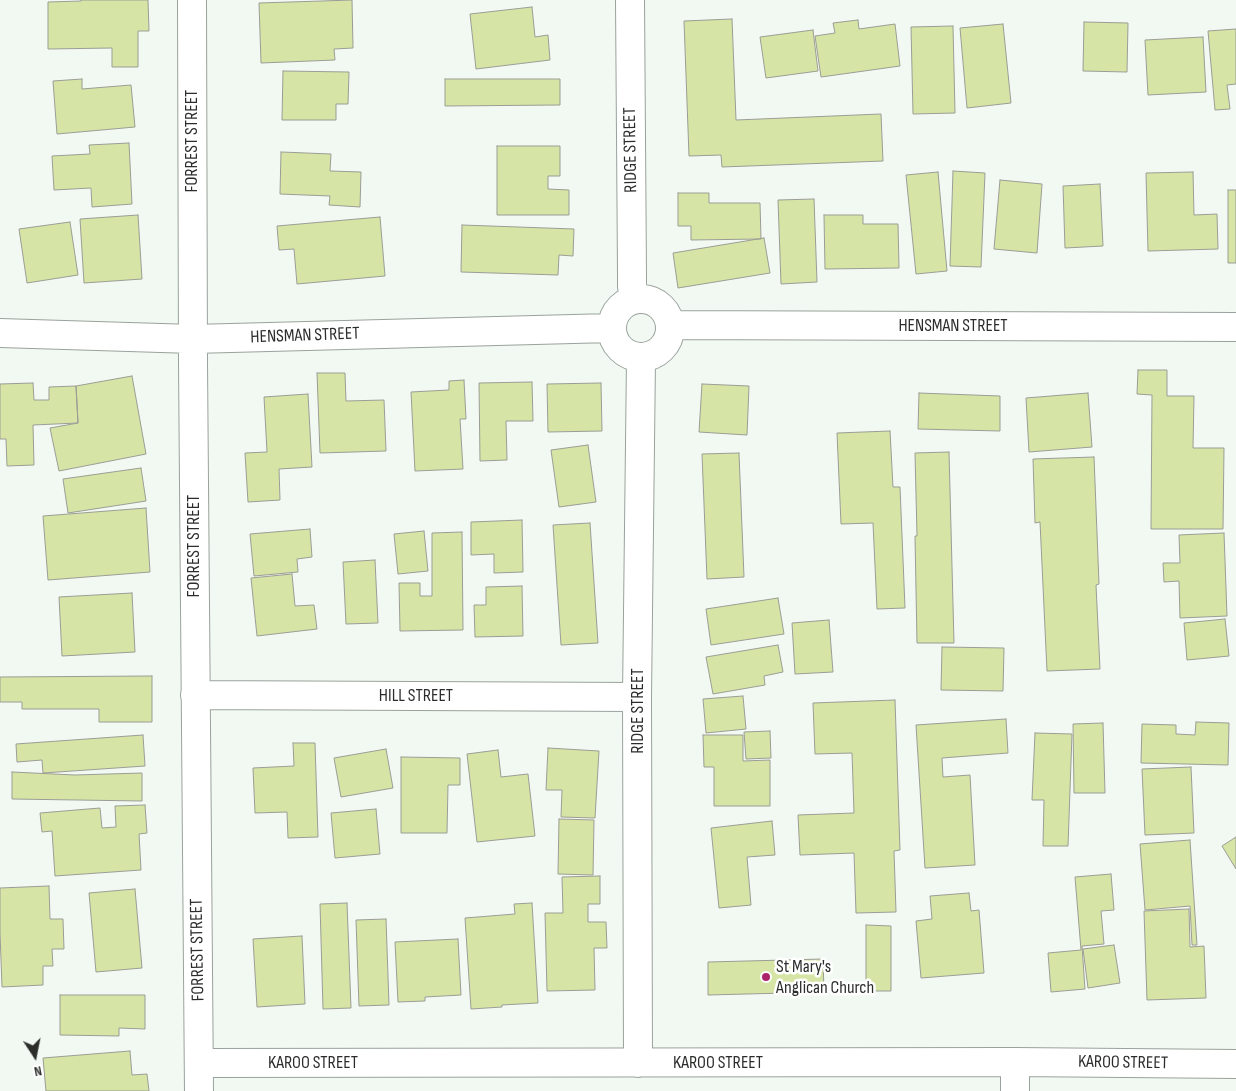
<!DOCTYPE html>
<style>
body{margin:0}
#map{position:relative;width:1236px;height:1091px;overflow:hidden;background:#f1f9f2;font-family:"Sofia Sans Condensed",sans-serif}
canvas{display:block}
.north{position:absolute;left:10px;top:1031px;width:50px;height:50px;-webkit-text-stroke:4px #fff;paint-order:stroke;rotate:169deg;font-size:14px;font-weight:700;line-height:20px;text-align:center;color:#2b2d2b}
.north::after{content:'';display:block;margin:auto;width:18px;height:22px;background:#2b2d2b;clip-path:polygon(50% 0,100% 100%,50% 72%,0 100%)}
</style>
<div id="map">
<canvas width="1236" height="1091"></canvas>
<div class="north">N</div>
</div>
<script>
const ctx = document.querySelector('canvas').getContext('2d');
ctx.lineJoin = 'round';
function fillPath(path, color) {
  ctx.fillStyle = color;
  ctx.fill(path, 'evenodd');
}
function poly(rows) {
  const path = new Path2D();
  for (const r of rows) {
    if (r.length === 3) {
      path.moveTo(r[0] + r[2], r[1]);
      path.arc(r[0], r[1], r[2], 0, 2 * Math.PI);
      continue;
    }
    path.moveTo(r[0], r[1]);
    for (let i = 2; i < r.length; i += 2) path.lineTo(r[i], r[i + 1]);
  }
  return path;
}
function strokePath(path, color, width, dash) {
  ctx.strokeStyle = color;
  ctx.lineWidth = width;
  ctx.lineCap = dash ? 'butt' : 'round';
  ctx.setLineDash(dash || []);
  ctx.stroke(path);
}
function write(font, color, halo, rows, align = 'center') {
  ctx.font = font + ' "Sofia Sans Condensed",sans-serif';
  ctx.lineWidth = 5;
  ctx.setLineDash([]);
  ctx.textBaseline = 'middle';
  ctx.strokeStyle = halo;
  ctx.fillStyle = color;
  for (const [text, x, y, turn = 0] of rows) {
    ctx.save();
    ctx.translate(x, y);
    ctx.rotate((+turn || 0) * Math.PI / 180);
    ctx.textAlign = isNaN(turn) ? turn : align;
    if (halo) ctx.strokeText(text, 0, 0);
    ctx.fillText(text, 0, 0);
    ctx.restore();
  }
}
const building = poly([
 [81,0,148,0,149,31,138,31,138,67,112,67,112,48,48,49,48,2,81,1,81,0],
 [352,0,353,48,334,49,335,60,261,63,259,3,352,0],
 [532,7,535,37,548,35,550,60,476,69,470,14,532,7],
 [732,19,736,120,881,114,883,161,722,167,721,155,689,156,684,21,732,19],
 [858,20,859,29,895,24,900,66,821,77,815,36,835,33,833,23,858,20],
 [1084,22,1128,23,1127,72,1083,71,1084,22],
 [1003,24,1011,103,967,108,960,28,1003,24],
 [953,26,955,113,913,114,911,27,953,26],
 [1236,29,1236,84,1227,85,1230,109,1215,110,1208,31,1236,29],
 [813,30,818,71,766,78,760,37,813,30],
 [1203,37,1206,92,1148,95,1145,40,1203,37],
 [283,71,349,72,348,104,336,104,336,120,282,120,283,71],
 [82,79,82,89,131,85,135,127,57,134,53,81,82,79],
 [445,79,560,79,560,105,445,106,445,79],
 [129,143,132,204,92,207,91,188,54,190,52,156,90,154,89,145,129,143],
 [497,146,560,146,560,176,548,176,548,189,569,190,569,215,497,215,497,146],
 [281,152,331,154,330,171,361,172,360,207,329,205,330,196,280,194,281,152],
 [953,171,985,173,981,267,950,266,953,171],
 [938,172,947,271,916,274,906,175,938,172],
 [1193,172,1194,215,1217,214,1218,249,1148,251,1146,173,1193,172],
 [1000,180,1042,184,1037,253,994,249,1000,180],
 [1100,184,1103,246,1065,248,1063,186,1100,184],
 [1228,190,1236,190,1236,263,1228,263,1228,190],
 [678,193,709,193,709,203,760,203,761,239,691,240,691,226,678,226,678,193],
 [814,199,817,282,781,284,778,200,814,199],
 [138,215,142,279,84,283,80,219,138,215],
 [824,215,863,215,863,224,898,224,899,268,825,269,824,215],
 [380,217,385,276,297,284,294,249,279,250,277,226,380,217],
 [70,222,78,275,27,283,19,229,70,222],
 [462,225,574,229,573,256,559,255,558,275,461,272,462,225],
 [764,238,770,273,678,288,673,253,764,238],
 [1138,370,1167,370,1167,396,1194,396,1193,448,1224,448,1223,529,1151,529,1152,395,1137,394,1138,370],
 [317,373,345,373,346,401,384,400,386,451,320,453,317,373],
 [132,376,146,454,59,471,50,428,78,423,76,386,132,376],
 [464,380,466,419,460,419,463,469,415,471,411,392,449,390,449,381,464,380],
 [532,382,533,421,506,421,507,460,480,461,479,383,532,382],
 [33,383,34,400,49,400,49,387,76,386,78,423,33,425,34,465,7,466,6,439,0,439,0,384,33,383],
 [601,383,602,431,548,432,547,384,601,383],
 [702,384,749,386,747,435,699,432,702,384],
 [919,393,1000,396,1000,431,918,429,919,393],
 [1088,393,1092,447,1029,452,1026,398,1088,393],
 [308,394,312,467,279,469,280,500,248,502,245,453,267,452,264,397,308,394],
 [890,431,893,487,900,487,905,608,877,609,873,523,841,524,837,433,890,431],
 [588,445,596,502,559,507,551,450,588,445],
 [949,452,954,643,917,643,915,536,917,536,915,453,949,452],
 [739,453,744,577,707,579,702,454,739,453],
 [1094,457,1099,584,1096,585,1100,669,1047,671,1040,522,1035,523,1033,459,1094,457],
 [141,468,146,501,68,513,63,479,141,468],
 [146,508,150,572,48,580,43,516,146,508],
 [522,520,523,572,494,573,494,554,471,555,471,522,522,520],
 [590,523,598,643,561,645,553,525,590,523],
 [310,529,312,557,297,559,298,572,254,576,250,534,310,529],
 [424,531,428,571,398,574,394,534,424,531],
 [462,532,463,630,400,631,399,583,420,583,420,596,432,596,432,533,462,532],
 [1224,533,1227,616,1180,618,1179,581,1164,582,1163,563,1180,563,1179,535,1224,533],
 [375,560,378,623,346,624,343,562,375,560],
 [292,574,295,606,314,605,317,629,257,636,251,578,292,574],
 [522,586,523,636,475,637,474,605,486,605,486,587,522,586],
 [132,593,135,652,62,656,59,597,132,593],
 [778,598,784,634,711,645,706,609,778,598],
 [1225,619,1229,656,1187,660,1184,623,1225,619],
 [829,620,833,672,795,674,792,623,829,620],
 [778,645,783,672,764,676,765,685,713,694,706,657,778,645],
 [942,647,1004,648,1003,691,941,690,942,647],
 [152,676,152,722,99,722,99,709,22,709,22,702,0,702,0,677,152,676],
 [743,696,746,729,706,733,703,699,743,696],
 [895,700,900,850,894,851,896,912,856,913,854,853,800,855,798,815,854,813,852,753,815,754,813,703,895,700],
 [1006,719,1008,753,942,758,943,777,970,775,975,865,925,868,916,725,1006,719],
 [1196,722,1229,723,1228,765,1141,763,1142,724,1176,725,1176,734,1195,735,1196,722],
 [1103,723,1105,793,1074,793,1073,724,1103,723],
 [770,731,771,758,746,759,744,732,770,731],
 [1035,733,1072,734,1068,846,1043,846,1044,800,1032,800,1035,733],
 [143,735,145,766,43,773,42,760,17,762,16,744,143,735],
 [703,735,743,735,743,761,770,760,770,806,714,806,714,767,704,767,703,735],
 [293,743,315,743,318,837,288,838,287,812,255,813,253,768,294,766,293,743],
 [548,748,599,751,595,818,561,817,562,790,546,790,548,748],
 [386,749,393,788,341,797,334,758,386,749],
 [498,750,501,777,528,774,535,836,477,842,467,754,498,750],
 [401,757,460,758,460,785,448,785,447,833,401,833,401,757],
 [1191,767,1194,833,1145,835,1142,769,1191,767],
 [12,772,75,775,142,773,142,801,12,799,12,772],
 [145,805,147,833,139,834,141,870,55,876,52,831,42,832,40,813,100,808,102,828,116,827,115,806,145,805],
 [376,809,380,854,335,858,331,813,376,809],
 [559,819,594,820,593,875,558,874,559,819],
 [772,821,775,855,747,857,751,905,719,908,711,828,772,821],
 [1236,837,1236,869,1222,846,1236,837],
 [1190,840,1197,945,1192,945,1190,906,1145,910,1140,844,1190,840],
 [1111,874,1114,910,1101,911,1104,944,1082,946,1085,989,1051,992,1048,953,1081,950,1075,877,1111,874],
 [600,876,600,904,588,904,588,922,606,922,607,948,594,948,595,990,547,991,545,913,563,913,562,877,600,876],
 [49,886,50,919,63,919,64,949,52,949,53,966,43,966,43,985,2,987,0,933,0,888,49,886],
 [135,889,142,968,96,972,89,893,135,889],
 [969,893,971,911,979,910,984,973,921,978,916,921,932,919,930,896,969,893],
 [347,903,351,1008,323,1009,320,904,347,903],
 [532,903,538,1003,502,1005,502,1007,471,1009,465,918,515,914,514,904,532,903],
 [1189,909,1190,947,1204,946,1206,998,1147,1000,1144,911,1189,909],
 [386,919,389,1005,359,1006,356,920,386,919],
 [866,925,891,926,891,991,866,991,866,925],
 [302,936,305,1004,257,1007,253,939,302,936],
 [458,939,461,995,425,997,425,1001,398,1002,395,942,458,939],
 [1114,945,1120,983,1088,988,1083,949,1114,945],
 [823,959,824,992,708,995,708,962,823,959],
 [60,995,145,995,145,1029,119,1028,119,1036,60,1035,60,995],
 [130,1051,132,1075,147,1074,149,1091,46,1091,43,1058,130,1051]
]);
const minor = poly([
 [192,0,193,362,199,1091],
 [630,0,632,274,632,287,637,299],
 [641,328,29],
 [671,325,1236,327],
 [0,333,193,339,611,328],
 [195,695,637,697],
 [1015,1062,1015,1091],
 [199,1063,1015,1062,1236,1064],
 [638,1063,637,697,641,359]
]);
const markers = [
 [766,977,5,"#ab2369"]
];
const streetNames = [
 ["FORREST STREET",192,141,-90],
 ["RIDGE STREET",631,150,-91],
 ["HENSMAN STREET",953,326],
 ["HENSMAN STREET",305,336,-2],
 ["FORREST STREET",194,546,-90],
 ["HILL STREET",416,696],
 ["RIDGE STREET",638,711,-90],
 ["FORREST STREET",198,950,-91],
 ["KAROO STREET",313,1063],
 ["KAROO STREET",718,1063],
 ["KAROO STREET",1123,1063,1]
];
const poiNames = [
 ["St Mary's",776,967],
 ["Anglican Church",776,988]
];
fillPath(building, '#d6e5a5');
strokePath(building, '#9b9d95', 1);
strokePath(minor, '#9aa29c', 30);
strokePath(minor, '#fff', 28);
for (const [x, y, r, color] of markers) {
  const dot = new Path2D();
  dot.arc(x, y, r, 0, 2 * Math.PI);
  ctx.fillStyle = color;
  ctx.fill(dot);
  strokePath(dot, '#fff', 2);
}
write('18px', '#2b2d2b', '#fff', streetNames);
write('18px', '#2b2d2b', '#fff', poiNames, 'left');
</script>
